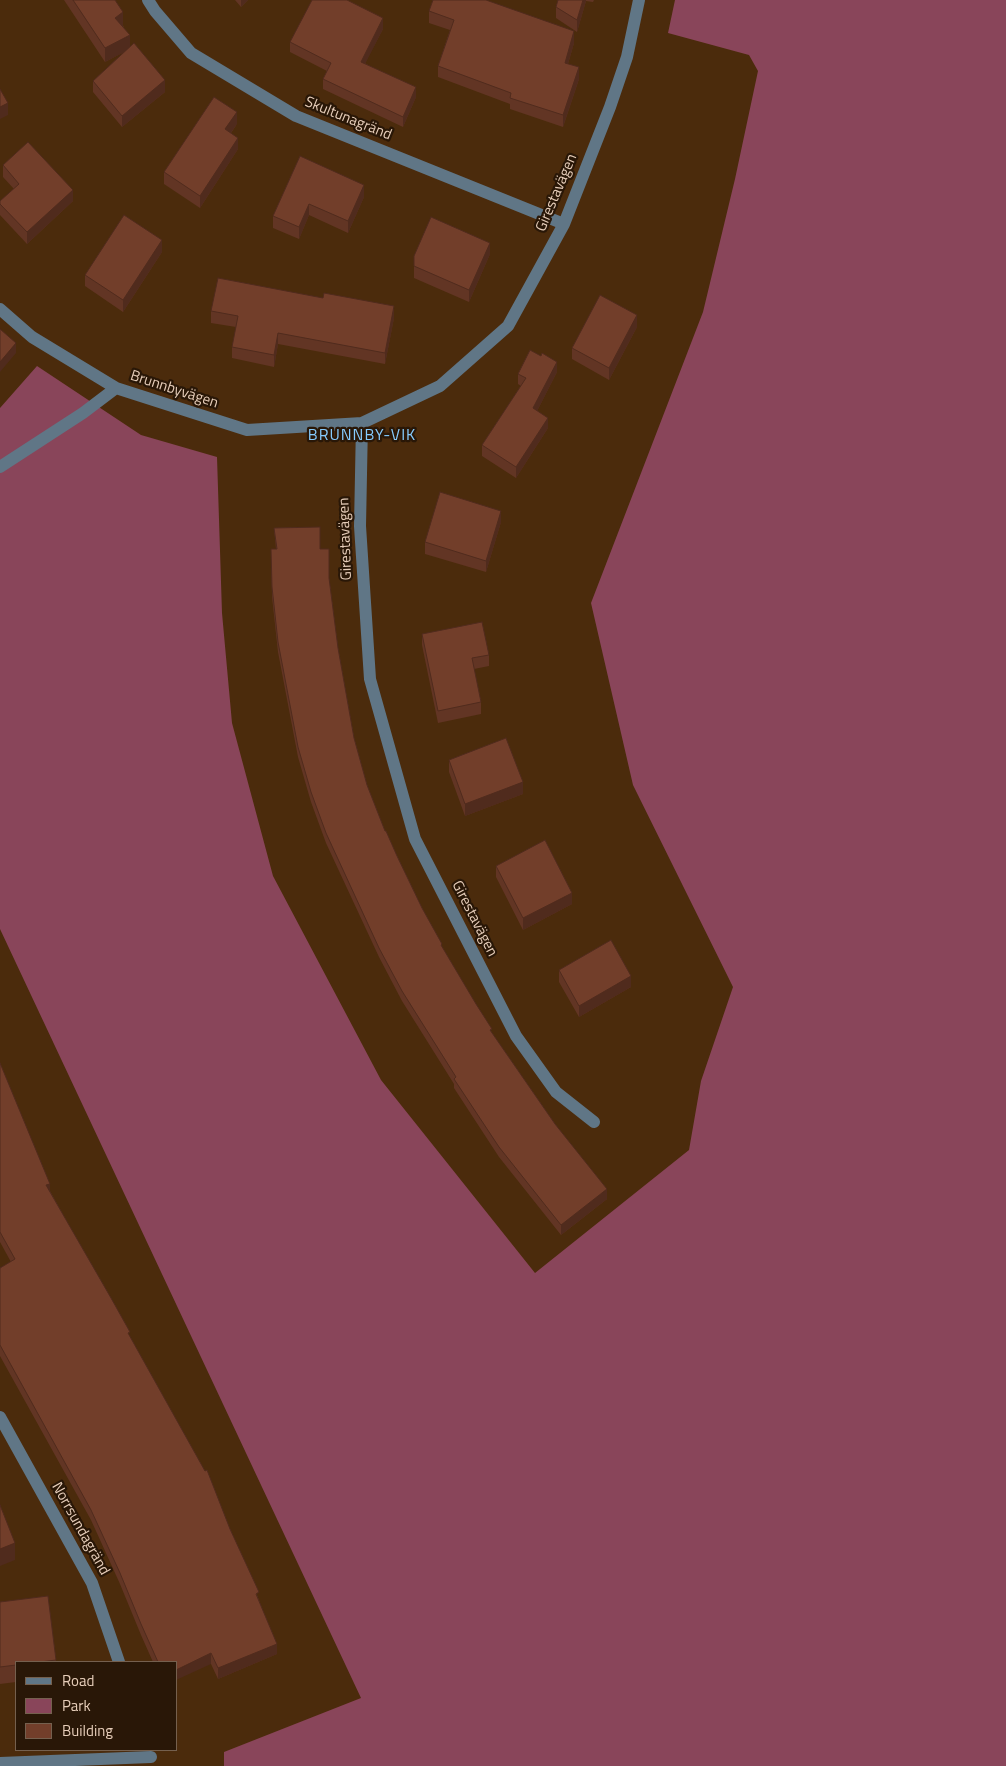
<!DOCTYPE html>
<meta charset="utf-8">
<style>
body{margin:0}
#map{position:relative;width:1006px;height:1766px;overflow:hidden;background:#4b2b0c;font-family:"Titillium Web",sans-serif}
canvas{display:block}
.legend{position:absolute;left:15px;top:1661px;width:162px;height:90px;box-sizing:border-box;background:#291707;border:1px solid #75604e;margin:0;padding:6px 9px;list-style:none;font-size:15px;color:#e6cdb9}
.legend li{display:flex;align-items:center;gap:10px;height:25px}
.legend b{width:25px;border:1px solid #75604e}
</style>
<div id="map">
<canvas width="1006" height="1766"></canvas>
<ul class="legend">
<li><b style="height:6px;background:#607686"></b>Road</li>
<li><b style="height:14px;background:#89455a"></b>Park</li>
<li><b style="height:14px;background:#723e2a"></b>Building</li>
</ul>
</div>
<script>
const ctx = document.querySelector('canvas').getContext('2d');
ctx.lineJoin = 'round';
function fillPath(path, color) {
  ctx.fillStyle = color;
  ctx.fill(path, 'evenodd');
}
function poly(rows) {
  const path = new Path2D();
  for (const r of rows) {
    path.moveTo(r[0], r[1]);
    for (let i = 2; i < r.length; i += 2) path.lineTo(r[i], r[i + 1]);
  }
  return path;
}
function strokePath(path, color, width, dash) {
  ctx.strokeStyle = color;
  ctx.lineWidth = width;
  ctx.lineCap = dash ? 'butt' : 'round';
  ctx.setLineDash(dash || []);
  ctx.stroke(path);
}
function write(font, color, halo, rows, align = 'center') {
  ctx.font = font + ' "Titillium Web",sans-serif';
  ctx.lineWidth = 4.5;
  ctx.setLineDash([]);
  ctx.textBaseline = 'middle';
  ctx.strokeStyle = halo;
  ctx.fillStyle = color;
  for (const [text, x, y, turn = 0] of rows) {
    ctx.save();
    ctx.translate(x, y);
    ctx.rotate((+turn || 0) * Math.PI / 180);
    ctx.textAlign = isNaN(turn) ? turn : align;
    if (halo) ctx.strokeText(text, 0, 0);
    ctx.fillText(text, 0, 0);
    ctx.restore();
  }
}
const green = poly([
 [675,0,1006,0,1006,1766,224,1766,224,1752,361,1698,0,929,0,408,37,366,141,435,217,457,222,613,232,723,273,876,381,1080,535,1273,689,1150,701,1081,733,987,633,785,591,603,703,312,735,179,758,71,749,55,668,33]
]);
const minor = poly([
 [148,0,155,11,191,53,296,116,564,224],
 [0,309,32,337,116,388],
 [0,467,83,413,116,388,247,430,362,423],
 [594,1122,556,1092,516,1036,415,839,370,679,360,526,362,423,440,386,508,326,564,224,610,107,627,57,639,0],
 [0,1417,92,1583,119,1662],
 [0,1763,151,1757]
]);
const wall = poly([
 [64,0,115,0,130,47,165,92,122,127,93,92,93,81,124,52,105,62],
 [235,0,248,0,241,7],
 [558,0,594,0,593,2,586,1,577,32,556,18,556,7],
 [429,11,574,43,568,64,579,79,563,127,510,109,510,104,438,77,438,66,450,30,429,23],
 [383,29,365,63,416,97,403,127,323,89,323,79,327,71,290,52,290,42],
 [237,124,231,133,238,149,200,208,164,184,164,172],
 [300,156,364,197,348,233,309,215,299,239,273,228,273,216],
 [3,165,73,201,27,244,0,215,0,201,14,189,3,177],
 [162,252,123,312,85,286,85,275],
 [490,254,469,302,414,278,414,256],
 [211,311,394,318,385,364,278,344,274,367,232,358,232,347,236,327,211,323],
 [637,327,609,380,572,359,572,348],
 [557,372,537,411,548,428,516,478,482,456,482,445,521,386,518,384,518,374],
 [501,522,486,572,425,554,425,542],
 [274,528,320,549,329,578,338,648,354,738,367,785,385,831,422,908,442,947,492,1033,607,1199,561,1235,499,1157,454,1088,454,1084,402,1001,379,957,326,843,311,802,298,757,278,652,272,597,271,549,276,549],
 [422,634,489,655,489,666,474,669,481,702,481,714,438,723,422,645],
 [449,760,523,794,465,816,449,772],
 [496,866,572,904,523,930,496,877],
 [559,970,631,987,579,1017,559,982],
 [0,1063,50,1191,130,1337,230,1529,259,1600,277,1654,218,1679,211,1664,153,1662,141,1635,120,1584,91,1520,0,1356,0,1268,11,1262,0,1242],
 [48,1596,56,1662,16,1662,16,1682,0,1684,0,1602]
]);
const shadedWall = poly([
 [241,0,248,0,241,7],
 [583,0,586,0,586,1,577,32,577,20],
 [123,12,123,26,115,32,115,18],
 [383,18,383,29,361,72,361,62],
 [574,31,574,43,565,74,565,63],
 [130,35,130,49,105,62,105,48],
 [579,67,579,79,563,127,563,115],
 [165,80,165,92,122,127,122,116],
 [416,87,416,97,403,127,403,117],
 [8,103,8,115,0,119,0,107],
 [237,112,237,124,225,141,225,129],
 [238,138,238,149,200,208,200,196],
 [364,185,364,197,348,233,348,221],
 [73,190,73,201,27,244,27,232],
 [309,204,309,215,299,239,299,227],
 [162,240,162,252,123,312,123,300],
 [490,243,490,254,469,302,469,290],
 [394,306,394,318,385,364,385,353],
 [637,315,637,327,609,380,609,368],
 [278,333,278,344,274,367,274,355],
 [16,343,16,353,0,372,0,362],
 [557,362,557,372,533,419,533,408],
 [548,418,548,428,516,478,516,467],
 [501,511,501,522,486,572,486,561],
 [523,782,523,794,465,816,465,804],
 [572,893,572,904,523,930,523,918],
 [631,976,631,987,579,1017,579,1006],
 [50,1184,50,1194,46,1185],
 [607,1189,607,1199,561,1235,561,1225],
 [15,1543,15,1560,0,1566,0,1549],
 [277,1644,277,1654,218,1679,218,1668],
 [211,1653,211,1664,176,1680,176,1670]
]);
const building = poly([
 [73,0,115,0,123,12,115,18,130,35,105,48,73,0],
 [312,0,347,0,383,18,361,62,416,87,403,117,323,79,331,63,290,42,312,0],
 [433,0,486,0,574,31,565,63,579,67,563,115,510,98,511,93,438,66,454,20,429,11,433,0],
 [558,0,583,0,577,20,556,7,558,0],
 [134,43,165,80,122,116,93,81,134,43],
 [0,89,8,103,0,107,0,89],
 [214,97,237,112,225,129,238,138,200,196,164,172,214,97],
 [28,142,73,190,27,232,0,204,0,201,19,184,3,165,28,142],
 [300,156,364,185,348,221,309,204,299,227,273,216,300,156],
 [124,215,162,240,123,300,85,275,124,215],
 [431,217,490,243,469,290,414,266,414,256,431,217],
 [218,278,323,298,324,293,394,306,385,353,278,333,274,355,232,347,238,316,211,311,218,278],
 [600,295,637,315,609,368,572,348,600,295],
 [0,329,16,343,0,362,0,329],
 [530,350,541,356,542,353,557,362,533,408,548,418,516,467,482,445,526,378,518,374,530,350],
 [440,492,501,511,486,561,425,542,440,492],
 [320,527,320,549,329,549,329,578,338,648,354,738,367,785,385,831,386,831,397,856,422,908,442,944,441,945,476,1004,492,1029,490,1030,555,1124,607,1189,561,1225,499,1147,454,1079,456,1077,402,991,379,948,326,833,311,792,298,747,278,642,272,587,271,549,277,549,274,528,320,527],
 [482,622,489,655,472,658,481,702,438,711,422,634,482,622],
 [506,738,523,782,465,804,449,760,506,738],
 [545,840,572,893,523,918,496,866,545,840],
 [611,940,631,976,579,1006,559,970,611,940],
 [0,1063,50,1184,46,1185,111,1298,130,1332,128,1333,205,1471,207,1470,230,1529,259,1592,256,1594,277,1644,218,1668,211,1653,176,1670,176,1662,158,1662,141,1624,120,1573,91,1510,0,1345,0,1268,15,1259,0,1232,0,1063],
 [0,1505,15,1543,0,1549,0,1505],
 [48,1596,56,1660,40,1662,16,1662,16,1665,0,1667,0,1602,48,1596]
]);
const streetNames = [
 ["Skultunagränd",348,119,22],
 ["Girestavägen",557,193,-67],
 ["Brunnbyvägen",174,390,18],
 ["Girestavägen",346,539,-92],
 ["Girestavägen",474,919,63],
 ["Norrsundagränd",80,1529,61]
];
const neighbourhoodNames = [
 ["BRUNNBY-VIK",362,436]
];
fillPath(green, '#89455a');
strokePath(minor, '#607686', 12);
fillPath(wall, '#623524');
fillPath(shadedWall, '#502b1d');
fillPath(building, '#723e2a');
strokePath(building, '#502b1d', 1);
write('15px', '#e6cdb9', '#291707', streetNames);
ctx.letterSpacing = '1px';
write('16px', '#86cbfd', '#291707', neighbourhoodNames);
ctx.letterSpacing = '0px';
</script>
